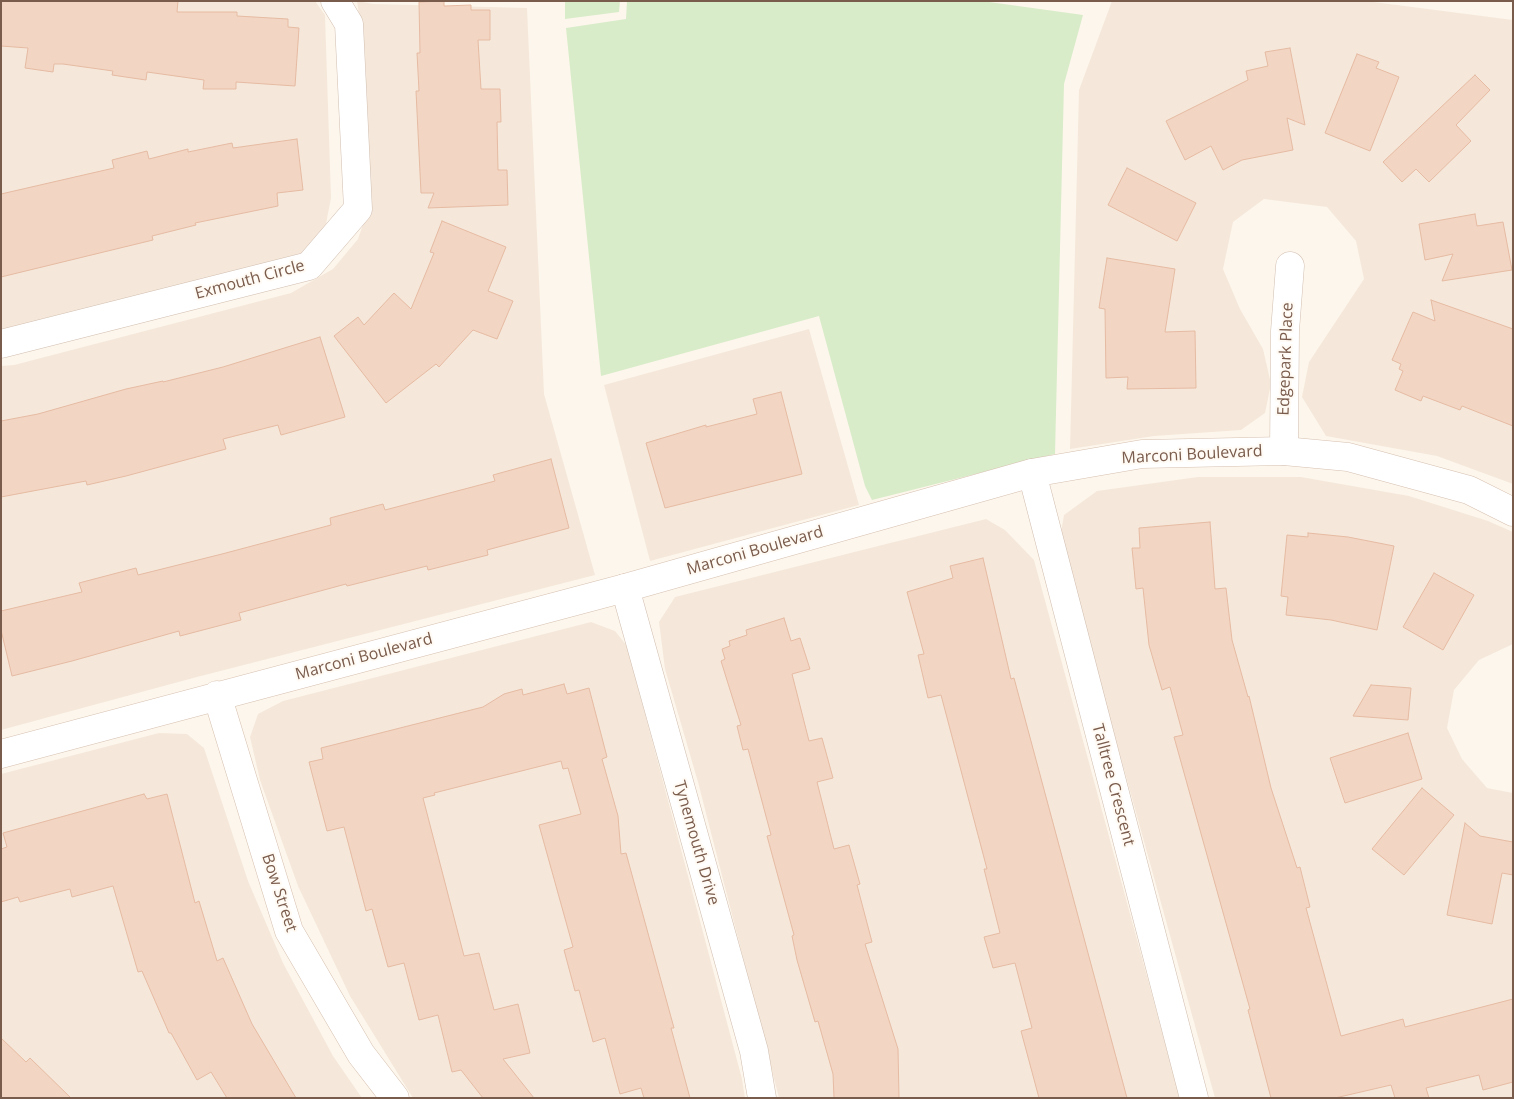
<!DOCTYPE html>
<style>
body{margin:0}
#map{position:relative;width:1514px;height:1099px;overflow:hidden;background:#fdf6ec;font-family:"Open Sans",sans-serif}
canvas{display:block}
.frame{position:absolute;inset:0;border:2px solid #7a5c4d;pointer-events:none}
</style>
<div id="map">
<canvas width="1514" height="1099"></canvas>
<div class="frame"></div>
</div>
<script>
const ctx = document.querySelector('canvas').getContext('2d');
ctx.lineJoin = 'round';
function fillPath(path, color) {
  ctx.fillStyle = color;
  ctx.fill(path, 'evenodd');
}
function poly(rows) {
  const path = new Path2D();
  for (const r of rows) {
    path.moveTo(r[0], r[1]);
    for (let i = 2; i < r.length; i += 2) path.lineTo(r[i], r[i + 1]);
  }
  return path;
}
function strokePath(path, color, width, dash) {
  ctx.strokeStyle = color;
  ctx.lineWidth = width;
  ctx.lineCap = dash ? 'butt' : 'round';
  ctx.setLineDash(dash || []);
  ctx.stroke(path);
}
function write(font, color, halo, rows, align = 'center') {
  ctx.font = font + ' "Open Sans",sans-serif';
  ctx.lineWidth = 4;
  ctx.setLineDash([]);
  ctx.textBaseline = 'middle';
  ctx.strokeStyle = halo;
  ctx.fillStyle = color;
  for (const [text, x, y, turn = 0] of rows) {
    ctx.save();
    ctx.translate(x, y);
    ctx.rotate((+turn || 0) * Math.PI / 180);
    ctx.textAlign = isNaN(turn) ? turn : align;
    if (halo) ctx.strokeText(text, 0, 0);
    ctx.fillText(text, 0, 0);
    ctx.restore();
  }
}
const residential = poly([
 [1,1,315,1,325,15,331,198,325,229,302,253,25,327,1,330],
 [357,1,373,4,527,8,544,394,595,575,197,677,1,730,1,366,14,365,291,293,333,269,358,239,370,204,365,55],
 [1112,1,1366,1,1513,20,1513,484,1437,456,1326,436,1302,397,1309,362,1364,279,1356,241,1327,207,1264,199,1233,222,1223,269,1240,309,1263,349,1271,384,1265,413,1241,430,1154,436,1070,449,1079,90],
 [809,329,859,505,650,561,604,385],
 [1198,477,1301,477,1409,496,1488,521,1513,532,1513,644,1479,660,1454,690,1447,728,1462,759,1487,788,1513,793,1513,1098,1215,1098,1060,538,1064,515,1097,491],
 [986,519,1005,530,1034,560,1180,1098,779,1098,698,782,665,669,659,622,675,597],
 [591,622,615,631,627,646,742,1079,745,1098,413,1098,350,996,298,886,260,780,250,737,258,714,283,701],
 [159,733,187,734,204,748,248,881,283,963,333,1056,362,1098,1,1098,1,774]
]);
const green = poly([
 [565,1,620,1,619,12,565,19],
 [627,1,982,1,1083,15,1064,84,1055,454,872,500,865,486,819,316,601,376,566,28,626,19]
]);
const building = poly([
 [1,1,178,1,177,12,237,12,237,16,288,19,288,27,299,28,295,86,236,82,236,89,203,89,204,80,147,72,146,80,112,75,113,71,63,64,54,64,53,72,25,68,28,48,1,46,1,1],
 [444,1,444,6,471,5,471,10,490,10,490,40,478,40,481,89,500,89,501,122,497,122,498,170,507,170,508,205,428,208,434,193,421,193,416,91,419,91,417,53,420,53,419,2,444,1],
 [1290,48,1305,125,1287,118,1293,150,1242,160,1223,170,1211,146,1185,160,1166,121,1248,80,1246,71,1268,66,1265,52,1290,48],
 [1357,54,1379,62,1376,68,1399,77,1370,151,1325,133,1357,54],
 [1475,75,1490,90,1456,125,1471,141,1429,182,1416,169,1402,182,1383,162,1475,75],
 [297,139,303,190,277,193,278,206,195,223,196,225,152,236,153,240,1,277,1,194,114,168,112,160,147,151,149,159,188,149,188,152,232,143,233,148,297,139],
 [1127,168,1196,203,1177,241,1108,205,1127,168],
 [1475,214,1477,226,1503,222,1512,270,1442,281,1453,254,1425,260,1419,224,1475,214],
 [442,221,506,247,488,291,513,301,497,339,473,330,439,367,436,364,386,403,334,336,358,317,364,325,394,293,411,309,434,253,430,252,442,221],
 [1107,258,1175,269,1165,332,1195,331,1196,388,1127,389,1128,377,1106,378,1105,309,1099,308,1107,258],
 [1431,300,1513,329,1513,426,1462,406,1460,410,1423,396,1421,401,1395,390,1403,371,1399,369,1401,364,1392,360,1413,312,1435,321,1431,300],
 [320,337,345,417,281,435,278,425,223,439,226,449,126,476,87,485,86,481,1,497,1,421,38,414,126,389,163,381,163,382,223,367,320,337],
 [781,392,802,474,665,508,646,443,706,425,706,427,757,414,753,399,781,392],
 [551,459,569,528,487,550,488,555,428,570,427,566,347,586,346,584,239,613,241,620,180,636,179,631,72,661,12,676,1,630,1,611,82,592,79,583,136,568,138,575,222,554,331,525,330,518,383,504,385,510,495,481,493,475,551,459],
 [1210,522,1215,589,1226,588,1232,640,1248,697,1249,696,1271,788,1297,868,1300,867,1310,907,1306,908,1341,1036,1403,1019,1405,1027,1513,999,1513,1082,1483,1090,1479,1075,1426,1088,1429,1098,1395,1098,1391,1085,1335,1098,1271,1098,1248,1010,1250,1009,1174,737,1183,735,1170,687,1162,690,1149,645,1143,588,1136,589,1132,548,1140,548,1139,528,1210,522],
 [1308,533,1348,537,1394,546,1377,630,1331,620,1286,615,1288,597,1281,596,1287,535,1308,537,1308,533],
 [983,558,1011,679,1014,678,1127,1098,1039,1098,1021,1031,1032,1028,1015,963,993,968,984,937,1000,933,984,869,987,869,941,695,928,698,918,655,924,654,907,592,953,578,950,566,983,558],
 [1434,573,1474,595,1443,650,1403,627,1434,573],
 [784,618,791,641,800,638,810,669,792,674,809,741,822,738,833,778,817,782,834,849,849,845,860,884,857,885,872,942,865,944,898,1049,899,1098,834,1098,833,1074,818,1021,815,1022,797,960,792,936,794,935,767,836,771,835,748,749,743,750,737,726,741,725,721,661,725,659,722,649,730,646,729,641,747,635,746,630,784,618],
 [564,684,567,694,589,688,607,757,602,759,618,816,621,854,626,853,674,1028,671,1028,690,1098,644,1098,641,1088,620,1094,605,1038,593,1042,579,990,575,991,564,950,573,947,539,825,581,814,568,768,563,769,561,761,434,793,435,795,423,798,464,956,479,953,494,1010,518,1004,530,1053,503,1059,534,1098,483,1098,461,1070,452,1072,438,1015,419,1020,404,963,388,967,372,909,366,911,344,827,327,831,309,762,323,759,321,748,483,707,504,694,522,689,523,695,564,684],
 [1371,685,1411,688,1408,720,1353,716,1371,685],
 [1408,733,1422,779,1345,803,1330,758,1408,733],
 [1422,788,1454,815,1404,875,1372,849,1422,788],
 [144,794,147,799,167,794,195,903,199,901,217,961,223,958,252,1024,296,1098,227,1098,211,1072,197,1080,171,1033,169,1033,142,971,138,972,113,886,72,897,70,889,20,902,18,897,1,902,1,849,7,847,3,833,144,794],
 [1465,823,1480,836,1513,842,1513,875,1502,873,1492,924,1447,915,1465,823],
 [1,1038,26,1062,30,1058,71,1098,1,1098,1,1038]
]);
const street = poly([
 [1,344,309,266,358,209,349,24,335,1],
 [1284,451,1285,331,1290,266],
 [1032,473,1194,1098],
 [625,588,754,1051,762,1098]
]);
const secondary = poly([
 [217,695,289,931,361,1054,395,1098],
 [1,754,625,588,1032,473,1142,454,1284,451,1348,457,1469,490,1513,512]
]);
const streetNames = [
 ["Exmouth Circle",250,280,-15],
 ["Edgepark Place",1286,359,-88],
 ["Marconi Boulevard",1192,455,-3],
 ["Marconi Boulevard",755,551,-16],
 ["Marconi Boulevard",364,657,-15],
 ["Talltree Crescent",1113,785,75],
 ["Tynemouth Drive",696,843,74],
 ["Bow Street",279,893,72]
];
fillPath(residential, '#f5e8da');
fillPath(green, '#d8ecc9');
fillPath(building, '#f3d5c3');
strokePath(building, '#e6bba3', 1);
strokePath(street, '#d1beb0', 29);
strokePath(secondary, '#d6c0b0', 29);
strokePath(street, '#fff', 28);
strokePath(secondary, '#fff', 28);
write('16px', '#7a5c4d', '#fffaf3', streetNames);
</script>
